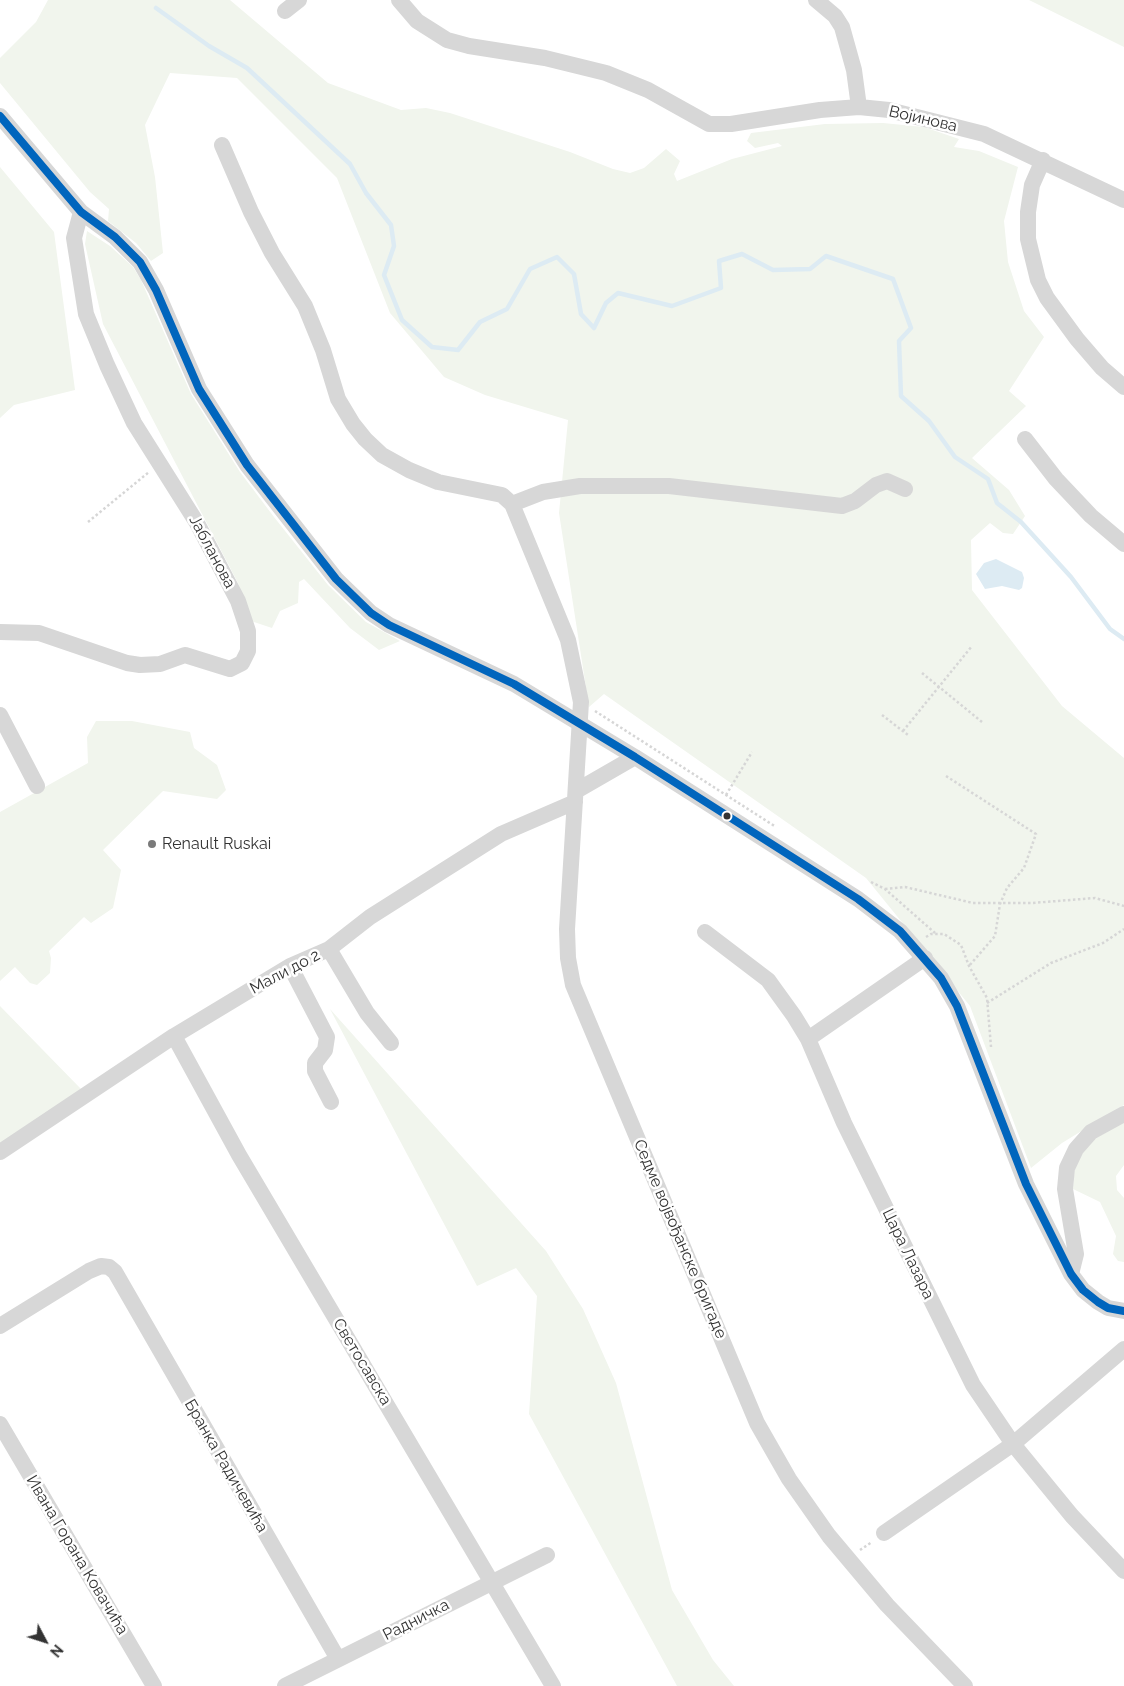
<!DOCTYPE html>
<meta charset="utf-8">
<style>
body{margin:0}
#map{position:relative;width:1124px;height:1686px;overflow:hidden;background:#fff;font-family:Raleway,sans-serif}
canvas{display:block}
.north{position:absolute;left:20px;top:1616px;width:50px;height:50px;-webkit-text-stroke:4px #fff;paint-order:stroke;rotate:130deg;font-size:14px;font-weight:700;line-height:20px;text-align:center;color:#333}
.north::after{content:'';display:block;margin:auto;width:18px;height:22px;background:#333;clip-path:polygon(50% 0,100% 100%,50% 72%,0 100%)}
</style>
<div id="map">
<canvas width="1124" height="1686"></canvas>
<div class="north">N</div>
</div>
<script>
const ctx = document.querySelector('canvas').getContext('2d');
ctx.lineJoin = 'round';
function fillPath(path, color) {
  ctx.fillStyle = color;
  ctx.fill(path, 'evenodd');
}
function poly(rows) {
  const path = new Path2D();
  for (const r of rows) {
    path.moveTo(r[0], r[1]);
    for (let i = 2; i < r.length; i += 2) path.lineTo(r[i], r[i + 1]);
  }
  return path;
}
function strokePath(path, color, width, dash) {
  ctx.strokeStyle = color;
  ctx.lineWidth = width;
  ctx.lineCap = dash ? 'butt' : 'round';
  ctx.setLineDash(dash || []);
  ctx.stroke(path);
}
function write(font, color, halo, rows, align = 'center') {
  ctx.font = font + ' Raleway,sans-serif';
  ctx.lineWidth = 5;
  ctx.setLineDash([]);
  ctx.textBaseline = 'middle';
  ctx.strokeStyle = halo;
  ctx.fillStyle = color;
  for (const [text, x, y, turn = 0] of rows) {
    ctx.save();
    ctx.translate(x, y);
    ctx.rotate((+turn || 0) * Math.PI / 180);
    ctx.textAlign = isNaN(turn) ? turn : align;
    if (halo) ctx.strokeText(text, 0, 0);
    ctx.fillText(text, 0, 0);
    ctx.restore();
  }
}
const green = poly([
 [48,0,230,0,328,83,401,110,426,108,450,113,570,152,613,169,630,173,644,168,666,149,680,161,674,174,677,181,732,159,782,146,778,143,755,148,747,141,751,133,825,124,883,123,924,127,959,139,954,147,979,151,1018,167,1004,221,1008,262,1024,311,1044,337,1009,391,1026,406,972,458,1009,490,1025,516,1013,534,1003,533,990,523,971,540,972,590,1062,706,1124,758,1124,1105,1062,1143,1031,1168,970,1006,866,878,604,694,589,707,559,513,568,420,485,395,444,377,390,313,337,178,237,78,170,73,156,102,145,125,155,177,163,253,151,261,136,243,108,221,109,209,90,192,0,83,0,58,36,22],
 [1029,0,1124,0,1124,47],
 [0,167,54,232,75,390,14,405,0,418],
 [87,231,110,246,133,267,141,280,191,394,240,472,274,517,328,585,366,622,400,641,379,650,350,628,304,579,299,582,298,603,280,611,272,628,251,621,238,583,103,324,85,244],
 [96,721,132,721,190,732,194,748,217,765,226,790,217,799,163,791,103,850,121,870,113,908,91,923,84,917,49,951,51,958,50,973,37,985,30,983,15,967,0,981,0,812,88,763,87,737],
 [0,1006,81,1089,0,1144],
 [330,1009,546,1251,583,1309,616,1383,672,1590,713,1660,734,1686,677,1686,529,1414,537,1296,516,1268,477,1286],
 [1124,1122,1124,1165,1116,1176,1117,1190,1124,1198,1124,1262,1118,1261,1113,1254,1116,1236,1100,1202,1073,1189,1075,1162,1091,1141]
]);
const water = poly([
 [996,559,1022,572,1024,578,1022,588,1019,590,1002,586,985,589,976,574,984,563]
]);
const stream = poly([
 [156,8,209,46,247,68,350,164,366,193,391,225,394,246,384,275,402,320,432,347,458,350,480,322,507,309,530,269,557,257,574,274,581,314,594,328,606,303,618,293,672,306,721,288,719,261,742,254,773,270,810,269,826,256,893,279,911,328,899,341,901,396,929,421,955,457,988,479,997,503,1021,522,1071,577,1110,629,1124,639]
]);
const path = poly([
 [88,522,149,472],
 [922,673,982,722],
 [595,711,776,827],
 [882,715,908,735],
 [903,731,972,646],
 [946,776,1036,834,1024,868,1007,888,1000,904,995,936,969,966],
 [726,795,752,752],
 [871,882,885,889,935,933],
 [885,889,905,887,973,903,1032,903,1095,898,1124,906],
 [926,937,931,934,944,934,961,945,969,966,987,998,991,1047],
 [987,1003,1051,963,1103,943,1124,929],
 [860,1550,872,1542]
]);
const minor = poly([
 [399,0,417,21,447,40,469,46,545,58,606,73,648,90,709,124,731,124,820,110,859,107,889,110,984,134,1124,200],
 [816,0,835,16,842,27,854,70,859,107],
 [285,11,299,0],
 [0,116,81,212,115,237,140,262,156,290,199,389,247,465,336,579,371,613,389,625,514,684,635,757,858,899,900,931,941,978,957,1006,1026,1184,1071,1274,1083,1290,1098,1302,1108,1308,1124,1311],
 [222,145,251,212,272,253,305,306,323,350,338,399,353,424,365,439,382,455,409,470,438,482,502,495,512,504,568,640,581,702,567,929,568,958,573,985,757,1423,789,1479,829,1536,887,1605,965,1686],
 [1043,160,1032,185,1028,212,1028,239,1038,280,1047,298,1077,339,1102,368,1124,387],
 [1025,439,1056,479,1091,516,1124,544],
 [512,504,543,492,580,486,669,486,842,506,855,501,876,485,887,481,905,489],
 [0,632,39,633,127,663,140,665,160,664,185,655,230,669,242,663,248,651,248,631,238,601,197,523,134,423,107,365,86,314,74,238,81,212],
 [0,715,37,786],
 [576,791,635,757],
 [705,932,768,980,794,1016,808,1039,844,1123,973,1385,1013,1444,1072,1516,1124,1571],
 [329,949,367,1013,391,1043],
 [290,966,327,1037,325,1050,315,1063,315,1071,331,1102],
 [174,1036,239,1155,553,1686],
 [808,1039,925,958],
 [0,1152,174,1036,290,966,329,949,370,917,501,834,575,802],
 [1071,1274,1076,1254,1065,1189,1067,1168,1076,1149,1091,1132,1124,1114],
 [0,1326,89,1271,101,1266,109,1267,115,1272,338,1659],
 [0,1424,154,1686],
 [884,1533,1013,1444,1124,1349],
 [285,1686,547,1555]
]);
const bus1 = poly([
 [0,116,81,212,115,237,140,262,156,290,199,389,247,465,336,579,371,613,389,625,514,684,635,757,858,899,900,931,941,978,957,1006,1026,1184,1071,1274,1083,1290,1098,1302,1108,1308,1124,1311]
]);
const markers = [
 [727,816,4.5,"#333"],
 [152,844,5,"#7a7a7a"]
];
const streetNames = [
 ["Војинова",923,119,13],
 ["Јабланова",212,552,62],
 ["Мали до 2",285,972,-28],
 ["Седме војвођанске бригаде",680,1239,67],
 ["Цара Лазара",908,1254,64],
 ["Светосавска",362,1362,59],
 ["Бранка Радичевића",226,1466,60],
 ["Ивана Горана Ковачића",77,1555,59],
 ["Радничка",416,1620,-27]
];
const poiNames = [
 ["Renault Ruskai",162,844]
];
fillPath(green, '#f1f5ed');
fillPath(water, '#ddebf3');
strokePath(stream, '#ddebf3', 4.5);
strokePath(path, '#d6d6d6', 2.5, [2.5, 2.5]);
strokePath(minor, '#d7d7d7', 16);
strokePath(bus1, '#0065bd', 8);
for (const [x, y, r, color] of markers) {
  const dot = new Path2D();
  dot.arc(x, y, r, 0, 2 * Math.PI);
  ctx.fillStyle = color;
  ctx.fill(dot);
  strokePath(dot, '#fff', 2);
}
write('16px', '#333', '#fff', streetNames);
write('16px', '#333', '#fff', poiNames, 'left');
</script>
